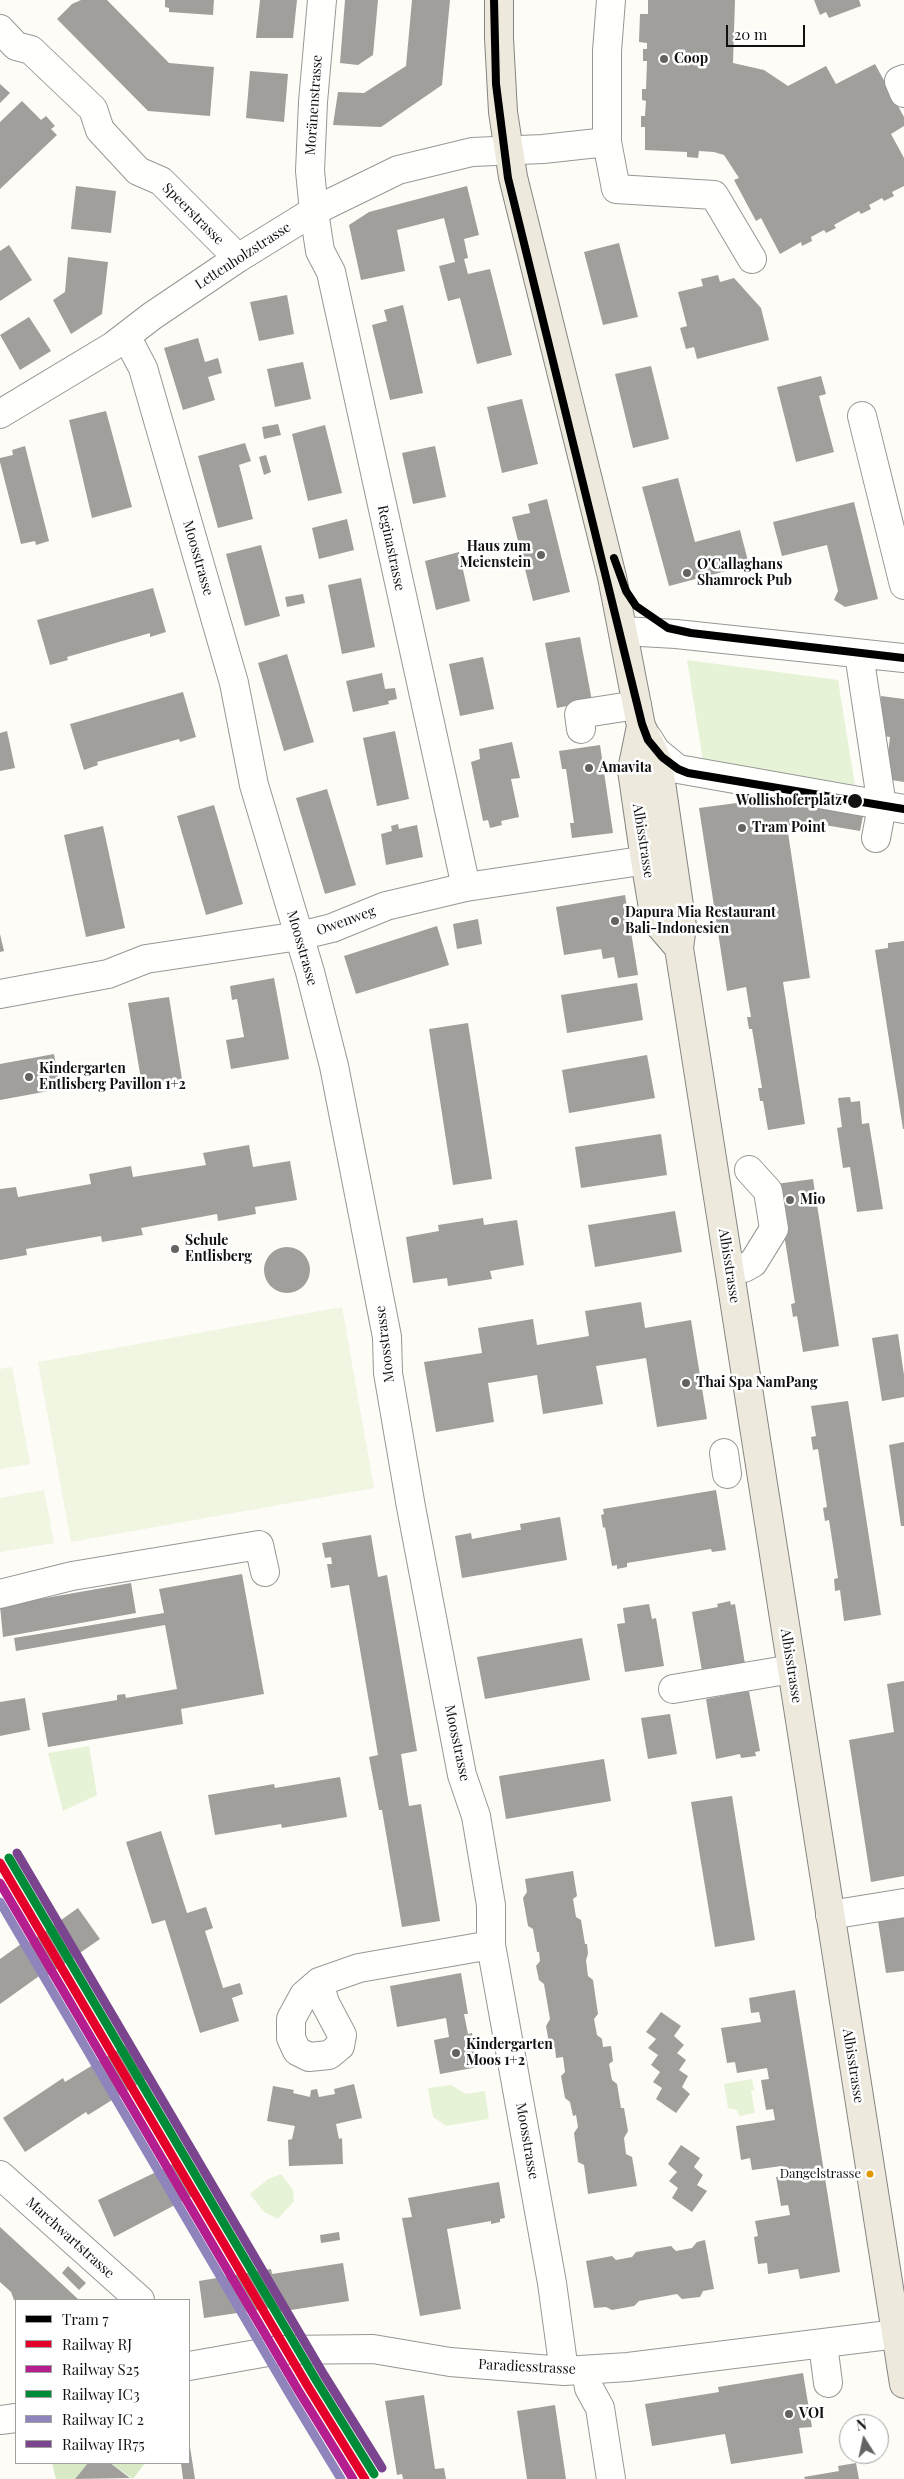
<!DOCTYPE html>
<meta charset="utf-8">
<style>
body{margin:0}
#map{position:relative;width:904px;height:2479px;overflow:hidden;background:#fdfcf7;font-family:"Playfair Display",serif}
canvas{display:block}
.legend{position:absolute;left:15px;top:2299px;width:175px;height:165px;box-sizing:border-box;background:#fff;border:1px solid #a0a0a0;margin:0;padding:6px 9px;list-style:none;font-size:15px;color:#111}
.legend li{display:flex;align-items:center;gap:10px;height:25px}
.legend b{width:25px;border:1px solid #a0a0a0}
.north{position:absolute;left:839px;top:2414px;width:50px;height:50px;box-sizing:border-box;background:#fff;border:1px solid #a0a0a0;border-radius:50%;rotate:350deg;font-size:14px;font-weight:700;line-height:20px;text-align:center;color:#111}
.north::after{content:'';display:block;margin:auto;width:18px;height:22px;background:#646362;clip-path:polygon(50% 0,100% 100%,50% 72%,0 100%)}
.scale{position:absolute;left:726px;top:25px;width:79px;height:22px;box-sizing:border-box;border:2px solid #111;border-top:0;padding-left:6px;font-size:15px;line-height:18px;white-space:nowrap;color:#111;-webkit-text-stroke:4px #fff;paint-order:stroke}
</style>
<div id="map">
<canvas width="904" height="2479"></canvas>
<ul class="legend">
<li><b style="height:6px;background:#000"></b>Tram 7</li>
<li><b style="height:6px;background:#e4002b"></b>Railway RJ</li>
<li><b style="height:6px;background:#b41e8e"></b>Railway S25</li>
<li><b style="height:6px;background:#008b39"></b>Railway IC3</li>
<li><b style="height:6px;background:#9084bd"></b>Railway IC 2</li>
<li><b style="height:6px;background:#7a448f"></b>Railway IR75</li>
</ul>
<div class="north">N</div>
<div class="scale">20 m</div>
</div>
<script>
const ctx = document.querySelector('canvas').getContext('2d');
ctx.lineJoin = 'round';
function fillPath(path, color) {
  ctx.fillStyle = color;
  ctx.fill(path, 'evenodd');
}
function poly(rows) {
  const path = new Path2D();
  for (const r of rows) {
    if (r.length === 3) {
      path.moveTo(r[0] + r[2], r[1]);
      path.arc(r[0], r[1], r[2], 0, 2 * Math.PI);
      continue;
    }
    path.moveTo(r[0], r[1]);
    for (let i = 2; i < r.length; i += 2) path.lineTo(r[i], r[i + 1]);
  }
  return path;
}
function strokePath(path, color, width, dash) {
  ctx.strokeStyle = color;
  ctx.lineWidth = width;
  ctx.lineCap = dash ? 'butt' : 'round';
  ctx.setLineDash(dash || []);
  ctx.stroke(path);
}
function write(font, color, halo, rows, align = 'center') {
  ctx.font = font + ' "Playfair Display",serif';
  ctx.lineWidth = 5;
  ctx.setLineDash([]);
  ctx.textBaseline = 'middle';
  ctx.strokeStyle = halo;
  ctx.fillStyle = color;
  for (const [text, x, y, turn = 0] of rows) {
    ctx.save();
    ctx.translate(x, y);
    ctx.rotate((+turn || 0) * Math.PI / 180);
    ctx.textAlign = isNaN(turn) ? turn : align;
    if (halo) ctx.strokeText(text, 0, 0);
    ctx.fillText(text, 0, 0);
    ctx.restore();
  }
}
const green = poly([
 [687,660,838,680,855,785,703,761],
 [89,1746,97,1795,63,1811,48,1753],
 [752,2079,754,2090,751,2091,755,2113,739,2116,737,2110,728,2108,724,2084],
 [451,2085,466,2094,485,2091,489,2119,446,2126,433,2117,428,2088],
 [281,2174,293,2190,294,2201,278,2219,264,2212,250,2194,268,2179]
]);
const forest = poly([
 [52,2463,88,2463,75,2479,56,2479],
 [110,2463,145,2463,133,2479]
]);
const pitch = poly([
 [342,1307,374,1488,71,1542,38,1362],
 [12,1367,30,1464,0,1469,0,1369],
 [44,1490,54,1543,0,1552,0,1498]
]);
const building = poly([
 [81,0,107,0,169,63,214,67,210,116,148,111,57,19,72,4],
 [165,0,214,0,213,15,169,12,169,8,165,7],
 [260,0,297,0,293,38,256,38],
 [345,0,378,0,373,55,358,65,340,63],
 [412,0,450,0,442,85,381,127,333,125,338,92,364,93,406,66],
 [648,0,735,0,733,63,764,70,788,86,826,66,836,84,875,64,904,117,904,126,891,134,904,158,904,186,892,192,894,196,884,201,882,198,869,205,871,209,861,214,859,211,834,225,836,228,826,233,824,230,811,237,812,241,802,246,801,242,780,254,761,218,756,221,734,180,739,178,724,155,714,152,699,151,698,158,687,157,687,152,645,150,645,127,641,127,641,116,645,116,646,101,642,100,642,89,646,89,647,61,643,61,643,49,647,49,647,43,639,42,640,14,648,14],
 [814,0,859,0,861,6,829,18,826,12,820,15],
 [250,71,288,74,284,122,246,118],
 [0,84,10,93,0,103],
 [22,101,41,120,46,116,55,126,51,129,57,135,0,189,0,122],
 [76,186,116,191,111,233,71,229],
 [467,186,479,235,464,239,468,258,464,259,468,274,490,269,512,355,477,364,460,298,448,301,439,266,455,262,444,218,397,230,405,271,361,280,349,225,369,212],
 [619,243,638,317,603,325,584,252],
 [9,245,32,280,0,301,0,251],
 [68,257,108,262,102,314,71,334,53,300,65,292],
 [718,275,720,282,734,278,761,308,769,340,697,359,694,347,686,349,680,328,687,326,678,292,703,286,701,279],
 [287,295,294,334,259,341,250,302],
 [403,305,423,393,390,400,372,325,387,321,384,310],
 [29,317,51,351,20,370,0,335],
 [198,338,205,362,218,358,222,373,208,377,215,400,183,410,164,348],
 [303,362,311,399,275,407,267,369],
 [651,366,669,439,633,448,615,374],
 [821,376,826,394,819,396,834,452,796,462,777,387],
 [522,399,538,464,502,473,487,407],
 [106,411,132,507,92,518,69,420],
 [278,424,281,435,264,439,262,427],
 [325,425,342,493,308,501,292,434],
 [245,443,251,461,239,465,253,519,218,528,198,456],
 [25,446,49,541,36,545,35,541,21,544,0,462,0,458,13,455,12,450],
 [435,446,446,497,413,504,402,453],
 [266,455,271,472,264,475,259,457],
 [678,478,695,542,740,530,749,565,669,586,642,487],
 [547,499,570,592,533,601,512,517,530,513,528,504],
 [854,502,878,599,845,607,834,600,838,591,827,545,782,556,773,522],
 [347,519,354,550,319,559,312,528],
 [261,545,280,616,245,626,226,554],
 [459,552,470,601,436,610,425,561],
 [361,578,375,647,342,654,328,585],
 [153,588,166,632,150,637,150,633,67,657,68,660,50,665,37,620],
 [303,594,305,603,287,607,285,597],
 [580,637,592,701,557,708,545,643],
 [287,654,314,742,284,751,258,663],
 [483,657,494,709,460,716,449,664],
 [382,673,385,689,395,688,397,699,388,701,389,704,353,712,346,681],
 [183,692,196,737,180,742,179,739,97,762,98,765,84,770,70,724],
 [881,696,904,699,904,782,885,779,890,737,882,736],
 [7,731,15,768,0,771,0,733],
 [395,731,409,799,377,806,363,738],
 [512,742,520,778,511,779,519,817,501,821,502,825,490,828,488,820,483,821,471,762,480,759,479,749],
 [600,745,613,833,572,838,570,823,574,823,566,769,562,769,559,751],
 [327,789,356,885,325,894,296,798],
 [782,797,864,811,860,831,807,822,787,826,810,978,783,982,805,1124,768,1130,763,1101,760,1101,758,1088,762,1088,752,1029,749,1029,747,1017,751,1017,746,987,727,991,699,808],
 [214,805,243,904,206,915,177,816],
 [398,824,399,829,417,825,423,857,386,865,381,834,392,831,391,826],
 [103,826,125,928,86,937,64,835],
 [625,895,638,975,618,978,614,957,603,959,601,949,564,955,556,907],
 [478,919,482,944,457,949,453,924],
 [437,926,449,965,356,994,344,956],
 [0,934,4,951,0,952],
 [904,941,904,1129,903,1129,875,950,888,948,888,943],
 [274,978,289,1059,231,1069,226,1040,244,1037,237,999,232,1000,230,986],
 [637,983,643,1020,567,1033,561,995],
 [169,997,182,1079,142,1085,128,1003],
 [468,1023,492,1179,453,1185,429,1029],
 [54,1054,60,1089,0,1100,0,1064],
 [647,1055,655,1098,569,1113,562,1070],
 [850,1097,851,1102,860,1101,862,1124,869,1123,883,1209,857,1212,850,1167,843,1168,837,1128,842,1127,838,1098],
 [661,1134,667,1175,581,1188,575,1147],
 [249,1145,253,1167,290,1161,297,1200,255,1207,256,1214,218,1221,217,1214,141,1228,143,1235,102,1242,101,1236,26,1249,27,1255,0,1260,0,1189,16,1187,18,1197,91,1184,89,1174,131,1166,133,1177,206,1165,203,1153],
 [813,1179,839,1346,803,1352,797,1316,793,1317,791,1304,795,1303,776,1184],
 [675,1211,682,1252,595,1267,588,1225],
 [483,1218,484,1225,517,1220,524,1265,490,1271,492,1279,448,1286,447,1278,413,1283,406,1237,439,1231,438,1225],
 [287,1270,23],
 [641,1302,645,1328,691,1320,707,1419,657,1427,646,1358,596,1366,603,1404,543,1414,537,1375,513,1379,488,1383,494,1422,436,1432,424,1362,482,1353,478,1328,533,1319,537,1345,589,1336,585,1311],
 [898,1334,904,1375,904,1397,882,1401,872,1338],
 [848,1401,881,1615,844,1621,840,1590,835,1591,834,1579,838,1578,829,1520,825,1521,823,1508,827,1507,818,1449,813,1450,811,1437,816,1436,811,1406],
 [904,1442,904,1526,901,1526,889,1445],
 [716,1490,726,1550,712,1552,711,1549,627,1563,627,1567,617,1569,617,1565,612,1566,605,1527,603,1528,601,1515,604,1514,603,1509],
 [560,1517,567,1560,462,1578,455,1536,471,1533,472,1539,519,1530,521,1530,520,1524],
 [371,1535,378,1577,387,1575,417,1751,401,1754,409,1806,421,1804,440,1921,402,1927,382,1810,379,1810,369,1757,378,1755,349,1585,331,1588,327,1564,332,1564,331,1557,325,1558,322,1543],
 [242,1574,264,1694,181,1709,183,1724,48,1747,42,1713,117,1700,117,1695,125,1694,126,1698,177,1689,165,1625,16,1651,14,1638,164,1613,159,1589],
 [131,1583,136,1613,3,1637,0,1606],
 [730,1601,731,1605,735,1604,745,1664,702,1671,692,1612,718,1607,717,1604],
 [649,1604,652,1619,656,1618,664,1666,625,1672,617,1624,625,1623,623,1608],
 [582,1638,590,1680,485,1699,477,1657],
 [904,1681,904,1876,871,1882,849,1740,894,1732,887,1684],
 [746,1688,746,1692,749,1691,760,1751,755,1752,756,1756,741,1758,740,1754,716,1759,706,1699,732,1694,731,1691],
 [25,1698,30,1730,0,1736,0,1702],
 [670,1714,677,1754,648,1759,641,1718],
 [604,1759,611,1801,506,1819,499,1776],
 [340,1777,347,1817,282,1828,281,1824,215,1835,208,1795,274,1784,275,1788],
 [732,1796,755,1940,715,1947,691,1802],
 [161,1831,187,1913,206,1907,213,1928,205,1931,223,1988,240,1983,243,1994,232,1998,239,2021,200,2033,165,1920,152,1924,126,1842],
 [573,1871,577,1896,573,1899,576,1917,581,1920,585,1944,587,1944,588,1954,586,1960,588,1976,593,1980,598,2014,594,2019,597,2035,602,2039,603,2047,611,2046,613,2061,609,2064,612,2080,617,2084,621,2108,624,2108,628,2131,624,2138,626,2154,632,2157,637,2186,588,2194,584,2165,578,2162,574,2133,578,2127,576,2115,573,2116,570,2102,565,2098,561,2076,565,2072,563,2057,556,2058,555,2048,549,2043,546,2026,550,2019,544,1984,539,1980,536,1966,540,1961,539,1952,537,1952,533,1929,528,1926,523,1898,527,1892,525,1879],
 [78,1908,100,1939,44,1978,42,1974,0,2004,0,1959,21,1944,23,1947],
 [904,1911,904,1971,886,1973,877,1915],
 [461,1973,468,2014,464,2014,468,2034,472,2033,478,2067,440,2074,434,2040,449,2037,446,2018,397,2027,390,1986],
 [795,1990,840,2272,800,2279,798,2269,768,2274,767,2263,758,2264,754,2237,758,2236,755,2221,790,2215,788,2205,781,2206,776,2177,784,2176,782,2166,752,2170,750,2158,741,2160,736,2126,775,2120,773,2109,766,2110,761,2080,769,2079,767,2068,737,2073,735,2062,727,2063,721,2028,761,2022,759,2012,751,2013,749,1998],
 [661,2012,681,2026,674,2036,684,2045,677,2053,686,2060,679,2070,688,2076,682,2087,690,2094,676,2113,656,2099,662,2088,653,2082,660,2072,651,2065,658,2055,648,2048,656,2039,646,2032],
 [129,2043,149,2077,88,2115,86,2112,25,2152,3,2118,63,2078,65,2082],
 [354,2084,362,2118,336,2124,339,2139,342,2138,343,2164,289,2166,288,2140,292,2139,295,2126,267,2121,273,2086,294,2090,293,2093,310,2097,311,2090,317,2089,319,2097,335,2094,334,2089],
 [681,2145,700,2158,694,2167,703,2175,697,2185,707,2191,692,2212,672,2198,678,2188,669,2181,677,2172,668,2164],
 [179,2161,194,2195,114,2237,98,2200],
 [499,2182,505,2218,500,2219,500,2222,491,2224,491,2221,447,2229,461,2309,420,2316,402,2218,412,2217,408,2198],
 [0,2227,50,2273,79,2300,14,2300,11,2292,0,2282],
 [339,2232,340,2240,321,2243,320,2235],
 [705,2240,714,2289,703,2291,700,2297,682,2299,677,2294,639,2301,634,2306,612,2310,606,2307,594,2308,586,2261,612,2256,616,2260,632,2257,636,2252,671,2246,676,2251,692,2248,697,2242],
 [343,2263,349,2301,278,2312,277,2307,204,2318,199,2281,271,2269,272,2274],
 [68,2266,86,2283,79,2290,62,2273],
 [803,2373,812,2427,799,2428,803,2453,731,2464,725,2434,652,2446,645,2404,719,2392,718,2387],
 [424,2395,435,2469,444,2468,446,2479,403,2479,402,2474,397,2475,385,2401],
 [555,2405,566,2479,527,2479,517,2411],
 [190,2447,195,2479,183,2479,181,2463,189,2463],
 [88,2463,110,2463,130,2478,75,2479],
 [856,2463,859,2479,805,2479,804,2477,839,2471,838,2466]
]);
const minor = poly([
 [322,0,313,102,310,171,314,211,320,251,331,272,466,887],
 [0,29,16,46,31,50,93,109,100,130,138,171,161,181,238,258],
 [904,79,899,81,904,93],
 [607,142,616,189,714,195,752,259],
 [126,336,143,368,234,683,254,785,310,972,334,1066,387,1337,388,1373,411,1507,462,1775,476,1816,491,1905,491,1945,552,2283,564,2371],
 [0,414,113,346,152,316,238,258,314,211,398,170,472,152,543,149,607,142,607,51,611,0],
 [862,416,904,585],
 [623,631,676,634,904,658],
 [859,654,882,806,876,838],
 [581,729,579,714,637,705],
 [648,738,656,751,678,769,904,809],
 [0,994,108,974,146,959,299,936,332,928,386,906,466,887,634,862],
 [730,1270,744,1268,753,1263,774,1229,768,1191,749,1170],
 [724,1453,727,1474],
 [0,1594,72,1576,259,1545,265,1572],
 [673,1689,792,1669],
 [830,1915,904,1903],
 [319,1982,325,2003,342,2035,340,2046,329,2055,309,2057,297,2051,291,2038,291,2019,304,1995,319,1982,359,1968,491,1945],
 [0,2175,140,2300],
 [823,2344,828,2383],
 [189,2366,279,2350,373,2349,450,2362,564,2371,628,2367,897,2334],
 [586,2370,589,2388,600,2408,611,2479],
 [0,2420,16,2418]
]);
const major = poly([
 [499,0,499,38,503,112,513,177,612,577,641,726,658,762,682,926,679,948,904,2384],
 [641,726,632,770,645,860,655,920,679,948]
]);
const rail1 = poly([
 [0,1863,307,2385,365,2479]
]);
const rail2 = poly([
 [0,1883,298,2390,353,2479]
]);
const rail3 = poly([
 [9,1858,316,2380,374,2474]
]);
const rail4 = poly([
 [0,1902,290,2395,341,2479]
]);
const rail5 = poly([
 [17,1853,324,2375,382,2468]
]);
const tram1 = poly([
 [494,0,496,84,508,178,642,724,648,740,662,757,678,769,688,773,904,809],
 [614,558,626,591,636,606,668,628,691,633,904,658]
]);
const markers = [
 [664,59,5,"#646362"],
 [541,555,5,"#646362"],
 [687,573,5,"#646362"],
 [589,768,5,"#646362"],
 [855,801,8,"#111"],
 [742,828,5,"#646362"],
 [615,921,5,"#646362"],
 [29,1077,5,"#646362"],
 [790,1200,5,"#646362"],
 [175,1249,5,"#646362"],
 [686,1383,5,"#646362"],
 [456,2053,5,"#646362"],
 [870,2174,4.5,"#e09702"],
 [789,2414,5,"#646362"]
];
const busNames = [
 ["Dangelstrasse",861,2174]
];
const poiNames = [
 ["Coop",674,59],
 ["Haus zum",531,547,"right"],
 ["Meienstein",531,563,"right"],
 ["O'Callaghans",697,565],
 ["Shamrock Pub",697,581],
 ["Amavita",599,768],
 ["Tram Point",752,828],
 ["Dapura Mia Restaurant",625,913],
 ["Bali-Indonesien",625,929],
 ["Kindergarten",39,1069],
 ["Entlisberg Pavillon 1+2",39,1085],
 ["Mio",800,1200],
 ["Schule",185,1241],
 ["Entlisberg",185,1257],
 ["Thai Spa NamPang",696,1383],
 ["Kindergarten",466,2045],
 ["Moos 1+2",466,2061],
 ["VOI",799,2414]
];
const streetNames = [
 ["Moränenstrasse",314,105,-86],
 ["Speerstrasse",193,214,45],
 ["Lettenholzstrasse",243,256,-33],
 ["Reginastrasse",391,548,78],
 ["Moosstrasse",198,558,74],
 ["Albisstrasse",643,841,81],
 ["Owenweg",346,921,-20],
 ["Moosstrasse",302,948,74],
 ["Albisstrasse",729,1266,81],
 ["Moosstrasse",385,1344,-97],
 ["Albisstrasse",791,1666,81],
 ["Moosstrasse",457,1743,78],
 ["Albisstrasse",853,2066,81],
 ["Moosstrasse",527,2141,80],
 ["Marchwartstrasse",70,2238,42],
 ["Paradiesstrasse",527,2367,3]
];
const stopNames = [
 ["Wollishoferplatz",842,801]
];
fillPath(green, '#e7f3d7');
fillPath(forest, '#d8eac5');
fillPath(pitch, '#f0f6e1');
fillPath(building, '#a19f9c');
strokePath(minor, '#979795', 30);
strokePath(major, '#858482', 30);
strokePath(minor, '#fffffe', 28);
strokePath(major, '#ede9dc', 28);
strokePath(rail1, '#e4002b', 9);
strokePath(rail2, '#b41e8e', 9);
strokePath(rail3, '#008b39', 9);
strokePath(rail4, '#9084bd', 9);
strokePath(rail5, '#7a448f', 9);
strokePath(tram1, '#000', 8);
for (const [x, y, r, color] of markers) {
  const dot = new Path2D();
  dot.arc(x, y, r, 0, 2 * Math.PI);
  ctx.fillStyle = color;
  ctx.fill(dot);
  strokePath(dot, '#fff', 2);
}
write('13px', '#111', '#fff', busNames, 'right');
write('bold 14px', '#111', '#fff', poiNames, 'left');
write('14px', '#111', '#fff', streetNames);
write('bold 14px', '#111', '#fff', stopNames, 'right');
</script>
